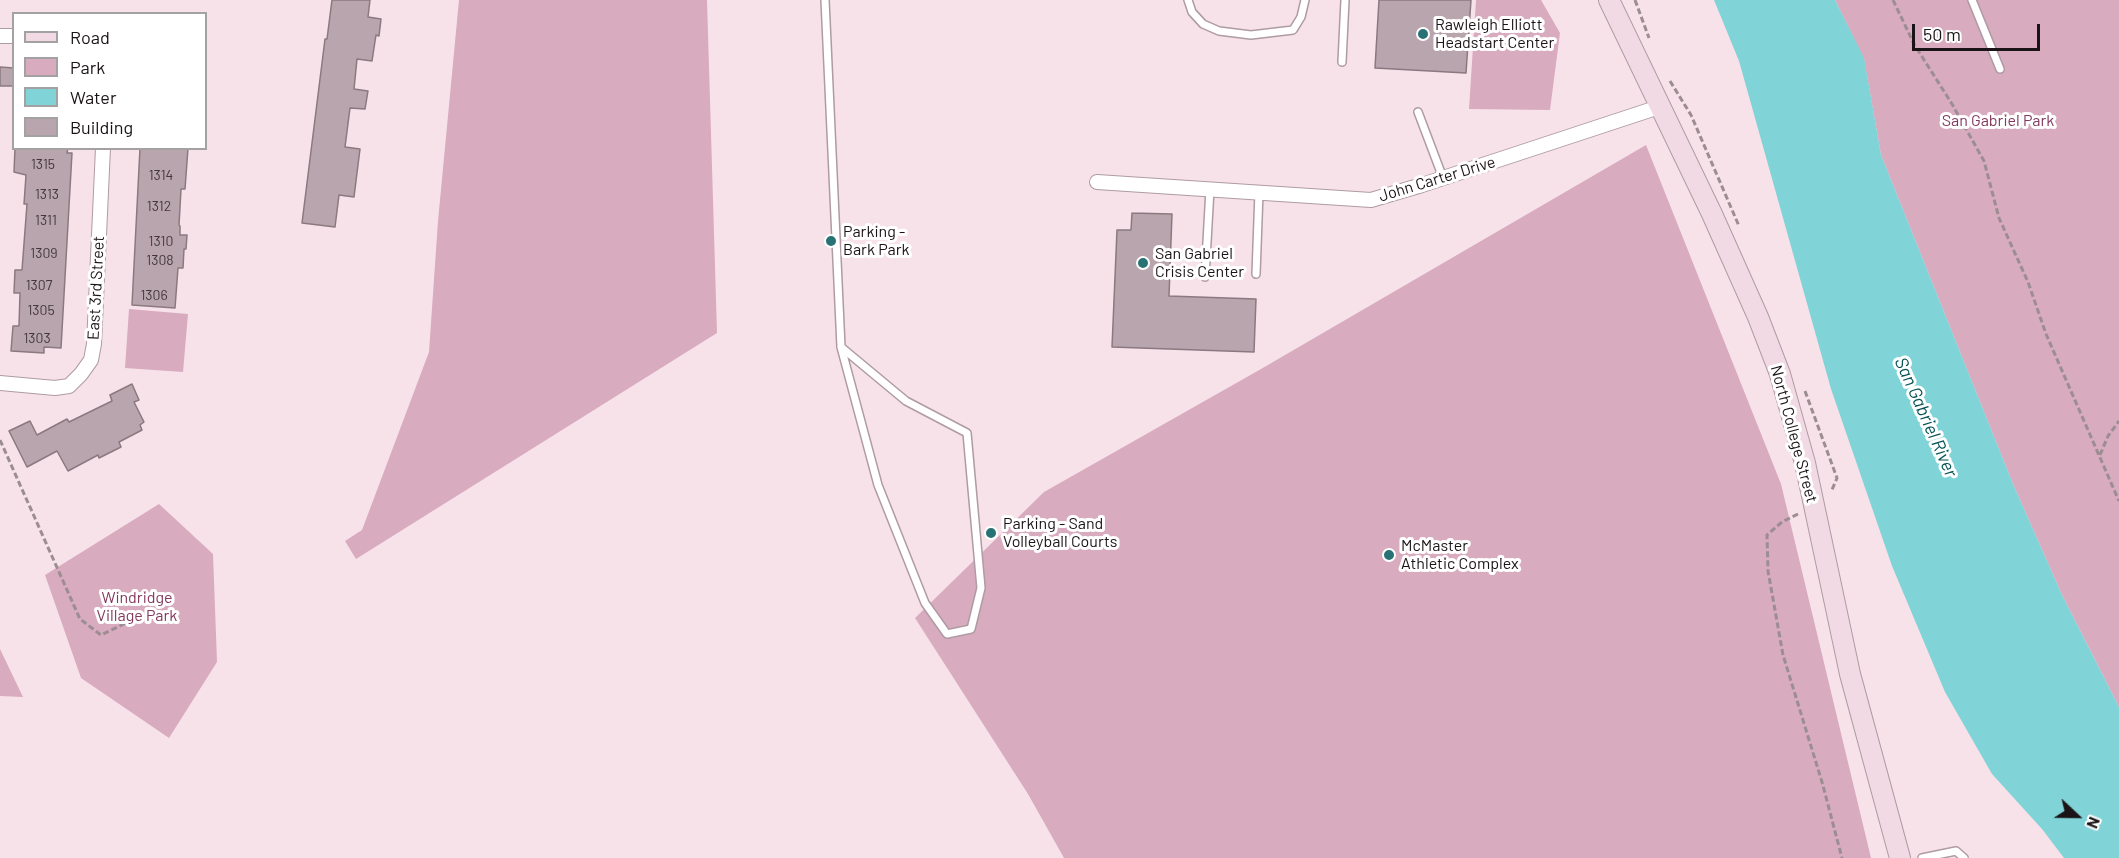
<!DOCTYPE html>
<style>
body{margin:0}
#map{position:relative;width:2119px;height:858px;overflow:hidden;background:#f7e2ea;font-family:Barlow,sans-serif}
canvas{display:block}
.legend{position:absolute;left:12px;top:12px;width:195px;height:138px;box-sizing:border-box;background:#fff;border:2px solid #a4a1a2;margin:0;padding:8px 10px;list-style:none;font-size:18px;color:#1b1417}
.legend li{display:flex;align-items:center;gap:12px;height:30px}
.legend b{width:30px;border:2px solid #a4a1a2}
.north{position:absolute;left:2047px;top:786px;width:60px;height:60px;-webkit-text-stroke:4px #fff;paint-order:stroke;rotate:112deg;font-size:16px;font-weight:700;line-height:24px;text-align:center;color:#1b1417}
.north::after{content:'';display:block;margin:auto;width:21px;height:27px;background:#1b1417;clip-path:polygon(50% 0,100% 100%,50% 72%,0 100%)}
.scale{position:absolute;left:1912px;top:24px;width:128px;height:27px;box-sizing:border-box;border:3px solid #1b1417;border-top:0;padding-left:8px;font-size:18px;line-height:21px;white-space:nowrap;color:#1b1417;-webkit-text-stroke:4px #fff;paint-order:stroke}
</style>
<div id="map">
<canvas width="2119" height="858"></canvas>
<ul class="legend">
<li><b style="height:8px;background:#f2dae5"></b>Road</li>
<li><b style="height:16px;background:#d9abbe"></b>Park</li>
<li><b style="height:16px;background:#80d3d6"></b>Water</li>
<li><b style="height:16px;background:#b9a5ad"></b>Building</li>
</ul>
<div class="north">N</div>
<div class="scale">50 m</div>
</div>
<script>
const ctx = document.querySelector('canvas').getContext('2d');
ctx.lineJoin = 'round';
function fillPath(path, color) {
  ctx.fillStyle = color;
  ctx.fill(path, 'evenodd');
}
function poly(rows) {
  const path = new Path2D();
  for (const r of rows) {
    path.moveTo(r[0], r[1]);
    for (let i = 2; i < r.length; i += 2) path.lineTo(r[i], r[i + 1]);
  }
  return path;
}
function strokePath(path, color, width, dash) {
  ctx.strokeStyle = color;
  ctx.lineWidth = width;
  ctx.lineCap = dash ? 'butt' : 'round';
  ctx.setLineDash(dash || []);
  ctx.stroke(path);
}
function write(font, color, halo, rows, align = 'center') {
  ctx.font = font + ' Barlow,sans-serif';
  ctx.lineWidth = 6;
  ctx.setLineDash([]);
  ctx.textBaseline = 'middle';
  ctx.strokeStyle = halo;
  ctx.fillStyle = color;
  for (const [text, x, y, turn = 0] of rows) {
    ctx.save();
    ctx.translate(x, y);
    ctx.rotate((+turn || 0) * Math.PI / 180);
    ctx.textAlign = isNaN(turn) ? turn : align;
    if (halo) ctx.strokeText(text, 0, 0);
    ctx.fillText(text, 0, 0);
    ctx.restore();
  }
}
const green = poly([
 [459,0,707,0,717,333,356,559,345,541,362,530,429,352,438,221],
 [1476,0,1541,0,1560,33,1550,110,1469,109],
 [1835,0,2119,0,2119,707,2062,595,2013,484,1881,155,1864,59],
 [1646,145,1781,484,1871,858,1064,858,1028,794,915,618,1044,492,1261,369],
 [129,309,188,314,183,372,125,368],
 [159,504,213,554,217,662,169,738,81,678,45,575],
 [0,649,23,697,0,696]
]);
const water = poly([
 [1714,0,1835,0,1864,58,1881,155,2013,484,2062,595,2119,707,2119,858,2064,858,2042,829,1992,774,1945,692,1892,566,1831,389,1739,61]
]);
const building = poly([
 [332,0,370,0,368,17,381,19,379,36,376,35,372,61,357,59,354,89,368,91,365,109,350,108,345,147,360,149,354,197,339,195,335,227,302,223,325,39,327,39,332,0],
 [1379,0,1471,0,1466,73,1375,68,1379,0],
 [0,67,14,68,14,86,0,86,0,67],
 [15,148,68,148,67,153,72,153,61,348,44,347,44,353,11,351,13,326,19,326,20,293,14,293,15,270,22,270,27,204,24,204,26,175,14,172,15,148],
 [140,148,188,148,185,189,181,189,179,225,180,226,180,235,187,235,186,249,184,249,183,268,178,268,175,308,132,305,140,148],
 [1132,213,1172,214,1169,296,1256,299,1254,352,1112,347,1117,230,1131,230,1132,213],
 [132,384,139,400,134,402,144,422,140,425,142,430,119,442,121,447,99,458,98,455,68,471,57,451,27,467,9,431,30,421,37,435,67,419,69,422,112,401,110,395,132,384]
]);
const path = poly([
 [1635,0,1649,38],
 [1893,0,1914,44,1952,104,1984,161,1999,218,2028,282,2046,334,2119,501],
 [1670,81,1691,115,1739,226],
 [1805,391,1837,478,1831,492],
 [0,440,80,619,101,635,132,620],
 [2100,455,2108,436,2119,421],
 [1798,514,1782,522,1767,535,1768,571,1783,655,1822,782,1842,858]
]);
const lane = poly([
 [825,0,841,347,878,485,925,603,947,634,971,629,981,588,967,433,906,401,841,347],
 [1188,0,1192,12,1203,24,1219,31,1251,35,1293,30,1301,17,1305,0],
 [1972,0,2000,69],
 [1342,62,1345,0],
 [1418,112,1443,178],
 [1256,274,1259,192],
 [1205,277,1210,189],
 [1922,858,1956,851,1964,858]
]);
const street = poly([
 [0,36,14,36],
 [1097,182,1371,200,1422,185,1662,106],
 [0,383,55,388,69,386,81,374,91,360,94,344,103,148]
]);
const secondary = poly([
 [1609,0,1712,214,1758,317,1780,374,1805,463,1850,674,1900,858]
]);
const markers = [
 [1423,34,6,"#287275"],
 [831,241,6,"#287275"],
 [1143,263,6,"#287275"],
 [991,533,6,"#287275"],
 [1389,555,6,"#287275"]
];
const numberNames = [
 ["1315",43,164],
 ["1314",161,175],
 ["1313",47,194],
 ["1312",159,206],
 ["1311",46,220],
 ["1310",161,241],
 ["1309",44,253],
 ["1308",160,260],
 ["1307",39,285],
 ["1306",154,295],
 ["1305",41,310],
 ["1303",37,338]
];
const poiNames = [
 ["Rawleigh Elliott",1435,25],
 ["Headstart Center",1435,43],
 ["Parking -",843,232],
 ["Bark Park",843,250],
 ["San Gabriel",1155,254],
 ["Crisis Center",1155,272],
 ["Parking - Sand",1003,524],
 ["Volleyball Courts",1003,542],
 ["McMaster",1401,546],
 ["Athletic Complex",1401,564]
];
const parkNames = [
 ["San Gabriel Park",1998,121],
 ["Windridge",137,598],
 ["Village Park",137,616]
];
const streetNames = [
 ["John Carter Drive",1437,179,-17],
 ["East 3rd Street",96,288,-87],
 ["North College Street",1794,434,75]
];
const waterNames = [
 ["San Gabriel River",1926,417,66]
];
fillPath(green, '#d9abbe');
fillPath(water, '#80d3d6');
fillPath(building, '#b9a5ad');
strokePath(building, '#8b7980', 1.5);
strokePath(lane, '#af9ba3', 10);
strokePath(street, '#af9ba3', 16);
strokePath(secondary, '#af9ba3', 22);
strokePath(path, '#9c8d93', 3, [6, 3]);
strokePath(lane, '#fff', 7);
strokePath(street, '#fff', 14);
strokePath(secondary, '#f2dae5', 20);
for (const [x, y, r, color] of markers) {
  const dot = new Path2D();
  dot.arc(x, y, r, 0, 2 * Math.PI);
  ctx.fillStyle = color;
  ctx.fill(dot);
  strokePath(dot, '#fff', 2);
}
write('14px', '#42383c', null, numberNames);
write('16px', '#1b1417', '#fff', poiNames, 'left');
write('16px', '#83385d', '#fff', parkNames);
write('16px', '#1b1417', '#fff', streetNames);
write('italic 18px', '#055356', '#fff', waterNames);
</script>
